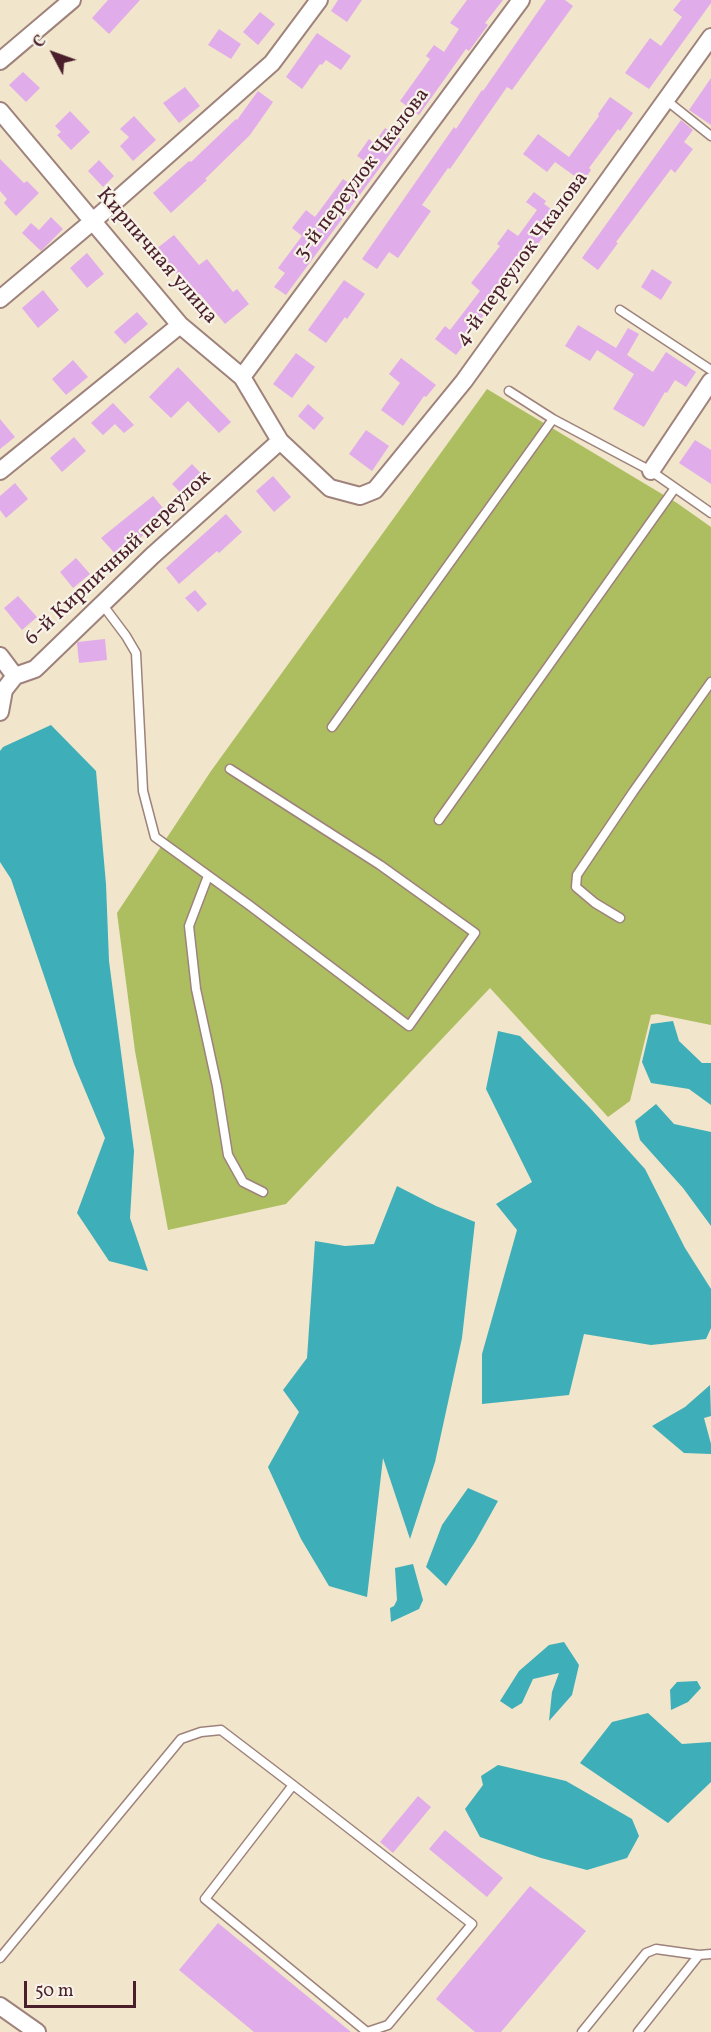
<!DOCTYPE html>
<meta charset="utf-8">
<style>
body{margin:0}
#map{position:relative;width:711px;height:2032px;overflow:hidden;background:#f1e5cb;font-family:Vollkorn,serif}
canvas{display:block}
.north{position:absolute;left:24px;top:24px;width:60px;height:60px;-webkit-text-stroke:4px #f7f3e8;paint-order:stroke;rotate:311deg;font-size:16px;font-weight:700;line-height:24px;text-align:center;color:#4a1f2b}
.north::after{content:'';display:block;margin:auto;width:21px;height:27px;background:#4a1f2b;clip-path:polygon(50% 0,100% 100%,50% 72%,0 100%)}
.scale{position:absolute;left:24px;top:1981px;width:112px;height:27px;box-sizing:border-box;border:3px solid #4a1f2b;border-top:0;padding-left:8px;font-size:18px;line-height:21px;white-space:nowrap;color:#4a1f2b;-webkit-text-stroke:4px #f7f3e8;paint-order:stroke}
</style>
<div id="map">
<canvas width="711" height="2032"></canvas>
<div class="north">С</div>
<div class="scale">50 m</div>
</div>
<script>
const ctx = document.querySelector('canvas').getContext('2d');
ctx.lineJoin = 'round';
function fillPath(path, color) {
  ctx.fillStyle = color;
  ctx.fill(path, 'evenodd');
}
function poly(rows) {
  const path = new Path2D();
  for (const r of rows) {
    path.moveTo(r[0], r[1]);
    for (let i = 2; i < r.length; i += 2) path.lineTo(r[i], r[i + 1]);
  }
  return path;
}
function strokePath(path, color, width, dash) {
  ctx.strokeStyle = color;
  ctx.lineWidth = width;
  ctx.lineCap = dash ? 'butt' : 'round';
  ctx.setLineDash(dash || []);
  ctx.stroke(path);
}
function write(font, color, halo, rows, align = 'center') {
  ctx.font = font + ' Vollkorn,serif';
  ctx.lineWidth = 4.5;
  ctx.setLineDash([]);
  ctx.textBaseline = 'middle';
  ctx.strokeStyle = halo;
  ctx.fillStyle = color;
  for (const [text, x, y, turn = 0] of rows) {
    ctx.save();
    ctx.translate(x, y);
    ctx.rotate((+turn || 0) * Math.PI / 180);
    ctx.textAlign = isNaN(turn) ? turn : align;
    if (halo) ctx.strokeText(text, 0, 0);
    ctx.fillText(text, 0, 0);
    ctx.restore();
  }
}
const green = poly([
 [487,389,677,503,711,527,711,1025,657,1014,651,1015,630,1101,608,1117,490,988,286,1204,168,1230,135,1051,117,913,211,771]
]);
const water = poly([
 [51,725,96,771,106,884,109,961,134,1151,130,1218,148,1271,109,1261,77,1213,105,1138,74,1064,11,879,0,862,0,751,3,747],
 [673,1021,679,1041,702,1063,711,1063,711,1105,689,1089,651,1083,642,1062,651,1024],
 [498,1031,520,1036,590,1108,645,1169,685,1248,711,1289,711,1328,706,1339,651,1345,584,1334,569,1395,482,1404,482,1354,517,1230,496,1204,532,1182,486,1089],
 [656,1104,674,1124,711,1132,711,1226,683,1188,640,1140,635,1121],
 [397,1186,436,1206,475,1222,462,1338,435,1462,410,1539,383,1458,367,1597,329,1586,301,1539,268,1467,299,1412,283,1390,307,1358,315,1241,345,1246,374,1244],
 [710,1385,711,1416,704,1418,711,1444,711,1454,684,1453,652,1426,685,1407],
 [468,1488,498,1501,475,1542,446,1586,426,1567,442,1525],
 [413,1564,423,1600,419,1609,391,1622,390,1608,394,1606,397,1600,395,1568],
 [564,1642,579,1665,572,1695,549,1721,552,1692,559,1673,533,1679,522,1703,512,1709,500,1701,519,1671,549,1645],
 [697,1681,701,1688,688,1702,671,1710,670,1690,677,1682],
 [648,1713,682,1744,711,1742,711,1782,668,1823,580,1763,612,1722],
 [498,1765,566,1781,632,1819,639,1836,627,1858,587,1870,541,1858,480,1837,465,1809,483,1785,481,1776]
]);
const building = poly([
 [108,0,140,0,109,34,92,18],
 [338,0,362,0,347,22,331,11],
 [467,0,503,0,485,23,488,25,469,51,466,49,419,115,400,101,430,59,426,56,434,45,444,52,459,29,450,23],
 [546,0,565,0,573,6,512,90,507,87,450,169,448,168,422,205,431,211,398,258,389,252,377,269,362,259,454,127,456,129,482,90,483,91],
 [681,0,711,0,711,3,649,89,625,73,650,38,661,46,682,17,673,10],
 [260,12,275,24,258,45,243,32],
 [219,29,241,44,231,59,208,45],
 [317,33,351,56,341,70,326,60,322,65,320,64,302,89,286,77],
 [23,72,40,88,26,102,9,85],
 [711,78,711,125,689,110],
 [185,87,200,106,179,123,163,103],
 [258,91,273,102,250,135,205,179,207,180,171,213,153,193,189,161,191,162,236,119,237,120],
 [610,97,633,113,620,131,618,129,589,168,591,170,583,182,555,162,547,172,523,154,538,134,569,157,599,116,598,114],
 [70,111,90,132,71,150,57,135,61,132,55,126],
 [134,116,156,140,133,161,120,146,129,137,120,129],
 [681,120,693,130,684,142,693,149,675,173,671,169,616,242,618,243,598,270,582,258],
 [385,128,401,139,286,295,274,287,285,273,278,268,302,236,292,228,306,210,315,217,343,179,350,184,366,162,357,156,369,139,374,143],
 [0,159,24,183,27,181,39,193,16,216,4,203,7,199,0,191],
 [99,160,114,176,103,187,88,171],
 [534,192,546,201,544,204,560,215,464,341,466,342,456,355,435,339,445,326,450,330,480,291,471,283,500,246,497,244,508,229,518,236,537,210,526,202],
 [51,217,63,229,41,251,22,233,31,223,39,230],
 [174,235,199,265,207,259,233,292,237,289,249,304,225,324,200,294,196,297,156,249],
 [87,253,104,274,87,288,70,268],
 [652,269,672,282,661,300,641,287],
 [344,280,365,294,347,319,345,317,326,343,308,330],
 [43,290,59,310,38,328,22,308],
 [137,312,148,324,125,344,114,332],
 [578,325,616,348,628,328,639,334,627,355,653,372,666,352,696,372,686,387,675,380,667,393,665,392,644,427,613,409,634,374,597,350,590,361,565,346],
 [296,353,315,367,292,398,273,384],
 [401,358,436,385,426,397,424,396,403,426,381,410,400,383,389,374],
 [73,360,88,377,66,395,52,379],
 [178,367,231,422,219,433,188,401,171,418,149,397],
 [113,403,134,425,124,433,115,424,103,435,91,423],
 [308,404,324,418,314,430,298,416],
 [0,419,15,437,0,449],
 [366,430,389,446,372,471,349,454],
 [74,437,86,451,62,472,50,458],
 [695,440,711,450,711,484,679,463],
 [192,464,209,482,194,497,187,490,183,495,172,484],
 [273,476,291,497,274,512,256,491],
 [15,483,28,499,6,518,0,510,0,496],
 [153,496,168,514,118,557,101,538],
 [226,514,242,532,219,553,217,551,179,584,166,568],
 [76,558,90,574,73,588,60,572],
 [195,590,207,604,198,612,185,598],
 [18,596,37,617,22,630,4,608],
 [105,639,107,660,79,663,77,643,78,642],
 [418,1796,431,1807,393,1853,380,1842],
 [445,1830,503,1878,487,1897,429,1849],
 [530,1886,586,1931,501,2032,475,2032,436,1999],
 [218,1923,351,2032,254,2032,179,1970]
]);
const service = poly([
 [666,100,711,136],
 [620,310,711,370],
 [509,391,553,419,651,471,711,513],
 [102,604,126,636,136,653,143,791,155,837,249,905,409,1026,475,933,380,865,230,769],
 [332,727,553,419],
 [439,820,675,488],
 [208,876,189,926,196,989,217,1086,228,1155,243,1182,263,1192],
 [620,918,595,903,576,887,577,875,633,792,711,682],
 [0,1958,181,1739,201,1732,221,1730,293,1785,472,1924,388,2025,367,2032,205,1899,293,1785],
 [582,2032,646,1953,656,1949,699,1955,711,1954],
 [638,2032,699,1955]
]);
const minor = poly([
 [0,61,72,0],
 [0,111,180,325,242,377,280,441,330,488,360,496,375,490,464,381,711,37],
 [0,299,93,221,272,63,319,0],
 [242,377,521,0],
 [0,471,180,325],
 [651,471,711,381],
 [0,656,15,676],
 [0,712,4,690,15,676,35,669,152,556,280,441],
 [0,2006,37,2032]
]);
const streetNames = [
 ["3-й переулок Чкалова",363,175,-53],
 ["Кирпичная улица",156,257,49],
 ["4-й переулок Чкалова",523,260,-54],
 ["6-й Кирпичный переулок",119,559,-43]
];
fillPath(green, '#adbe61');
fillPath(water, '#3eaeb8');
fillPath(building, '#e1acea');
strokePath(service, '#9e827b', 11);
strokePath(minor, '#9e827b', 20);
strokePath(service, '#fff', 8);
strokePath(minor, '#fff', 16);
write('21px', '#4a1f2b', '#f7f3e8', streetNames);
</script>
